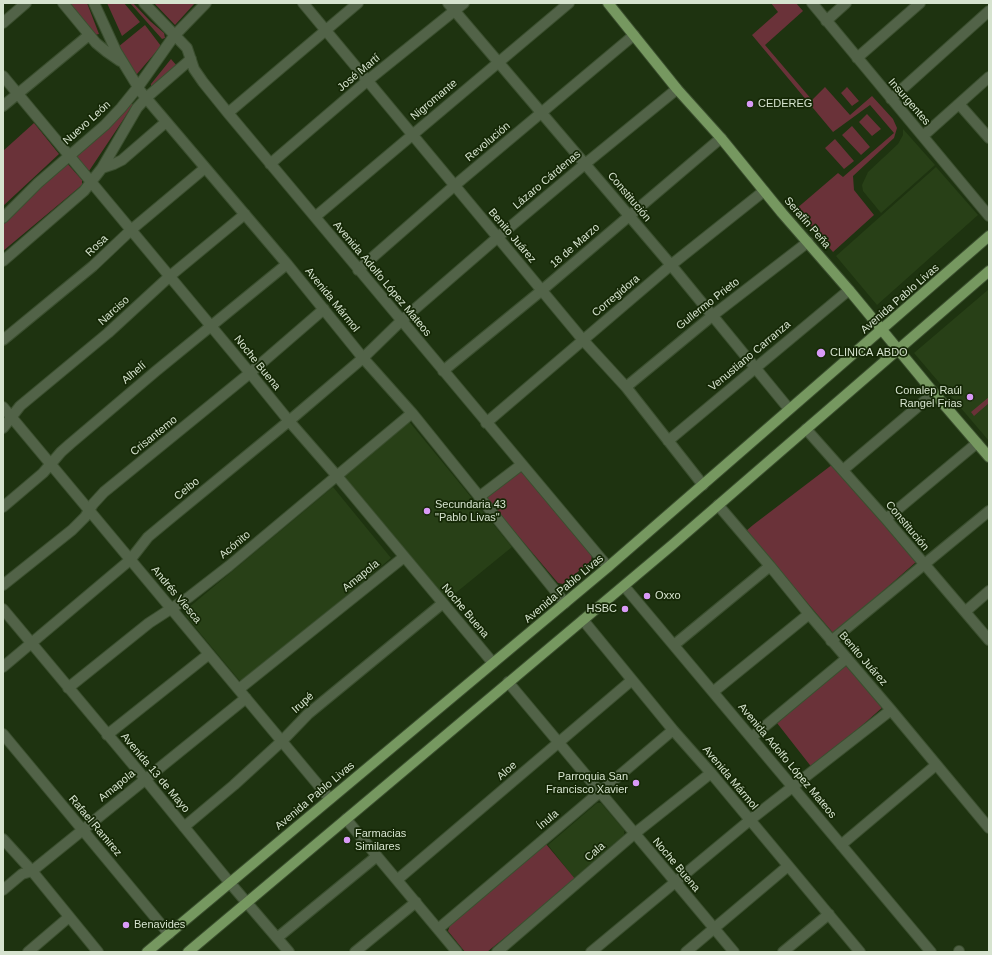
<!DOCTYPE html>
<meta charset="utf-8">
<style>
body{margin:0}
#map{position:relative;width:992px;height:955px;overflow:hidden;background:#1e3310;font-family:Helvetica,sans-serif}
canvas{display:block}
.frame{position:absolute;inset:0;border:4px solid #d6e3cf;pointer-events:none}
</style>
<div id="map">
<canvas width="992" height="955"></canvas>
<div class="frame"></div>
</div>
<script>
const ctx = document.querySelector('canvas').getContext('2d');
ctx.lineJoin = 'round';
function fillPath(path, color) {
  ctx.fillStyle = color;
  ctx.fill(path, 'evenodd');
}
function poly(rows) {
  const path = new Path2D();
  for (const r of rows) {
    path.moveTo(r[0], r[1]);
    for (let i = 2; i < r.length; i += 2) path.lineTo(r[i], r[i + 1]);
  }
  return path;
}
function strokePath(path, color, width, dash) {
  ctx.strokeStyle = color;
  ctx.lineWidth = width;
  ctx.lineCap = dash ? 'butt' : 'round';
  ctx.setLineDash(dash || []);
  ctx.stroke(path);
}
function write(font, color, halo, rows, align = 'center') {
  ctx.font = font + ' Helvetica,sans-serif';
  ctx.lineWidth = 3.5;
  ctx.setLineDash([]);
  ctx.textBaseline = 'middle';
  ctx.strokeStyle = halo;
  ctx.fillStyle = color;
  for (const [text, x, y, turn = 0] of rows) {
    ctx.save();
    ctx.translate(x, y);
    ctx.rotate((+turn || 0) * Math.PI / 180);
    ctx.textAlign = isNaN(turn) ? turn : align;
    if (halo) ctx.strokeText(text, 0, 0);
    ctx.fillText(text, 0, 0);
    ctx.restore();
  }
}
const built = poly([
 [903,129,935,165,881,213,863,191,862,185,868,172,898,144,903,135],
 [936,167,978,215,877,305,836,256],
 [989,289,989,441,914,353],
 [407,419,512,547,447,600,341,475],
 [333,487,391,558,244,682,239,680,185,615,187,609],
 [597,803,601,803,624,830,624,835,574,878,548,845]
]);
const green = poly([
 [67,3,87,3,99,34,95,35],
 [107,3,124,3,140,22,122,36],
 [130,3,133,3,150,21,164,33,165,38,162,39],
 [154,3,195,3,175,25],
 [771,3,796,3,803,11,765,45,812,100,825,87,850,115,872,96,893,119,897,128,894,138,853,176,854,190,874,215,833,252,796,209,838,173,843,177,894,133,870,105,833,132,752,35,778,12],
 [145,25,161,46,137,74,132,74,118,47],
 [171,59,177,66,151,88,151,84],
 [847,87,859,101,852,106,841,93],
 [130,101,133,105,89,171,85,169,75,154],
 [867,114,881,129,872,136,859,122],
 [34,123,59,154,3,206,3,151],
 [852,126,870,147,861,155,842,135],
 [835,139,854,161,844,169,825,148],
 [65,161,82,180,82,185,3,251,3,221],
 [989,397,989,403,974,416,971,412],
 [833,464,916,562,834,634,746,531,753,525],
 [520,470,592,555,591,561,563,584,558,583,486,498],
 [846,664,884,706,813,769,777,723],
 [546,844,576,880,487,952,465,952,448,931,450,925]
]);
const minor = poly([
 [63,3,96,43,107,52,120,61],
 [94,3,116,51,141,92,287,264,363,358,412,413,565,603],
 [144,3,187,48,194,69,203,82,228,113,608,567],
 [303,3,583,340,626,387,703,485],
 [448,3,671,265,789,409],
 [812,3,989,216],
 [826,21,846,3],
 [3,23,26,3],
 [857,58,920,3],
 [3,76,250,373,289,421,337,476,493,663],
 [891,99,989,11],
 [959,104,989,138],
 [3,106,89,35],
 [228,113,358,3],
 [923,136,989,77],
 [270,164,367,81,464,3],
 [102,168,114,164,122,160,166,122],
 [315,217,569,3],
 [3,218,38,183,105,125,121,108,138,87,174,36,206,3],
 [3,261,84,191,102,168,137,108,146,98,191,59],
 [358,270,454,186,634,35],
 [3,340,93,266,131,230,205,168],
 [443,371,541,291,721,138],
 [626,387,712,316,808,242],
 [3,407,330,799],
 [486,423,671,265,764,191],
 [3,428,20,406,108,333,170,276,245,214],
 [806,429,886,519,989,640],
 [668,441,849,290],
 [843,470,934,393],
 [479,497,521,465],
 [718,505,770,566,809,614,891,710,989,828],
 [3,507,43,473,61,452,70,444,156,371,287,264],
 [886,519,977,443],
 [3,585,72,530,85,517,93,504,104,492,250,373,324,309],
 [624,586,931,952],
 [3,609,145,779,230,883,289,952],
 [966,611,989,591],
 [583,620,673,730,711,773,860,952],
 [831,641,989,511],
 [674,645,770,566],
 [3,667,130,560,148,537,166,522,289,421,363,358,401,321,498,237,585,164,677,89],
 [508,682,734,952],
 [68,688,149,623,189,597,229,566,412,413],
 [239,689,404,557],
 [713,692,809,614],
 [3,734,169,934],
 [107,735,209,654],
 [752,737,847,658],
 [346,819,457,952],
 [184,827,234,785,282,741,308,714,443,603],
 [3,839,32,871,98,952],
 [841,845,936,765],
 [397,880,632,680],
 [3,890,22,874,32,871,246,698],
 [438,929,673,730],
 [277,938,377,856],
 [28,952,69,917],
 [355,952,416,902],
 [497,952,634,834,711,773],
 [591,952,750,820,891,710],
 [686,952,788,866],
 [783,952,829,914],
 [959,952,959,951]
]);
const major = poly([
 [608,3,677,89,721,138,782,213,849,290,934,393,989,457],
 [147,952,608,567,989,236],
 [188,952,671,546,989,271]
]);
const markers = [
 [750,104,4,"#d99af7"],
 [821,353,5,"#d99af7"],
 [970,397,4,"#d99af7"],
 [427,511,4,"#d99af7"],
 [647,596,4,"#d99af7"],
 [625,609,4,"#d99af7"],
 [636,783,4,"#d99af7"],
 [347,840,4,"#d99af7"],
 [126,925,4,"#d99af7"]
];
const streetNames = [
 ["José Martí",359,73,-40],
 ["Nigromante",434,100,-40],
 ["Insurgentes",909,102,49],
 ["Nuevo León",87,123,-42],
 ["Revolución",488,142,-40],
 ["Lázaro Cárdenas",547,180,-40],
 ["Constitución",629,197,50],
 ["Serafín Peña",807,223,49],
 ["Benito Juárez",512,236,50],
 ["Rosa",97,246,-44],
 ["18 de Marzo",575,246,-41],
 ["Avenida Adolfo López Mateos",382,279,50],
 ["Corregidora",616,296,-40],
 ["Avenida Pablo Livas",900,299,-41],
 ["Avenida Mármol",332,300,51],
 ["Gullermo Prieto",708,304,-38],
 ["Narciso",114,311,-42],
 ["Venustiano Carranza",750,356,-40],
 ["Noche Buena",257,363,51],
 ["Alhelí",134,373,-40],
 ["Crisantemo",154,436,-39],
 ["Ceibo",187,489,-39],
 ["Constitución",907,526,50],
 ["Acónito",235,545,-40],
 ["Amapola",361,576,-39],
 ["Avenida Pablo Livas",564,589,-40],
 ["Andrés Viesca",176,595,50],
 ["Noche Buena",465,611,50],
 ["Benito Juárez",863,659,49],
 ["Irupé",303,703,-42],
 ["Avenida Adolfo López Mateos",787,761,50],
 ["Aloe",507,771,-41],
 ["Avenida 13 de Mayo",155,773,50],
 ["Avenida Mármol",730,778,50],
 ["Amapola",117,786,-39],
 ["Avenida Pablo Livas",315,796,-40],
 ["Ínula",548,820,-40],
 ["Rafael Ramirez",95,826,50],
 ["Cala",595,852,-41],
 ["Noche Buena",676,865,50]
];
const poiNames = [
 ["CEDEREG",758,104],
 ["CLINICA ABDO",830,353],
 ["Conalep Raúl",962,391,"right"],
 ["Rangel Frias",962,404,"right"],
 ["Secundaria 43",435,505],
 ["\"Pablo Livas\"",435,518],
 ["Oxxo",655,596],
 ["HSBC",617,609,"right"],
 ["Parroquia San",628,777,"right"],
 ["Francisco Xavier",628,790,"right"],
 ["Farmacias",355,834],
 ["Similares",355,847],
 ["Benavides",134,925]
];
fillPath(built, '#284017');
fillPath(green, '#6a3239');
strokePath(minor, '#3b4f2f', 12);
strokePath(major, '#3b4f2f', 12);
strokePath(minor, '#526348', 10);
strokePath(major, '#769860', 10);
for (const [x, y, r, color] of markers) {
  const dot = new Path2D();
  dot.arc(x, y, r, 0, 2 * Math.PI);
  ctx.fillStyle = color;
  ctx.fill(dot);
  strokePath(dot, '#152806', 1.5);
}
write('11px', '#d6e3cf', '#152806', streetNames);
write('11px', '#d6e3cf', '#152806', poiNames, 'left');
</script>
